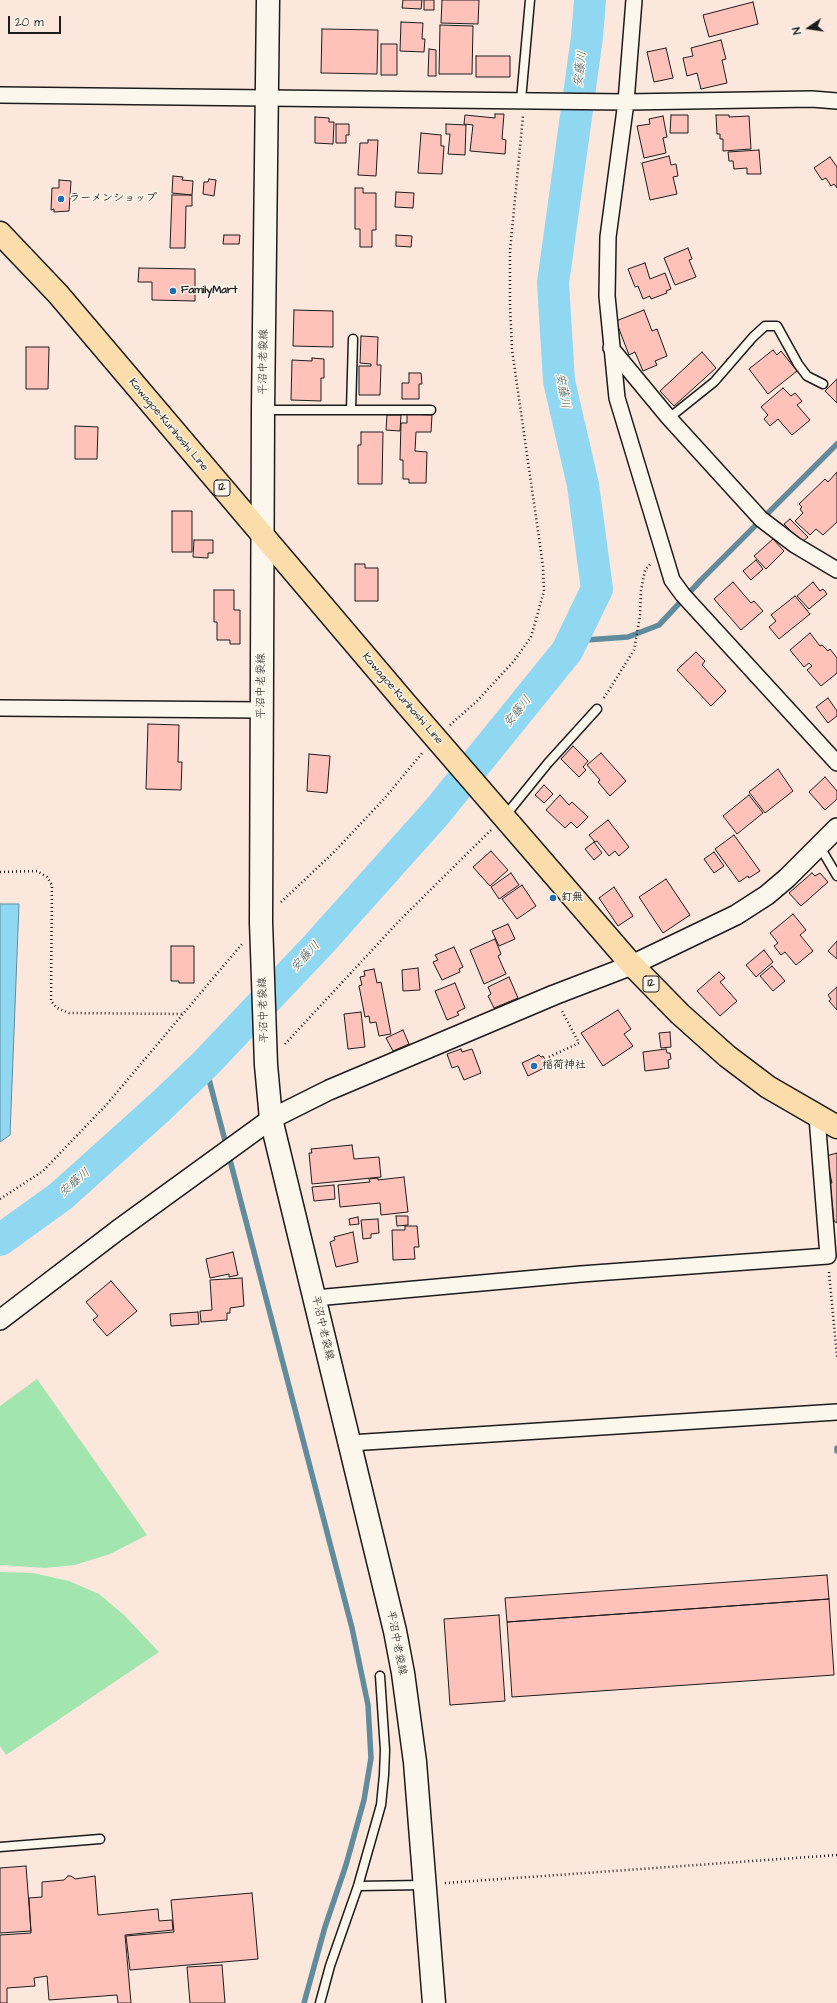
<!DOCTYPE html>
<meta charset="utf-8">
<style>
body{margin:0}
#map{position:relative;width:837px;height:2003px;overflow:hidden;background:#fce7dd;font-family:"Architects Daughter",sans-serif}
canvas{display:block}
.north{position:absolute;left:789px;top:8px;width:40px;height:40px;-webkit-text-stroke:3px #fbf7ec;paint-order:stroke;rotate:257deg;font-size:11px;font-weight:700;line-height:16px;text-align:center;color:#1c1c1c}
.north::after{content:'';display:block;margin:auto;width:14px;height:18px;background:#1c1c1c;clip-path:polygon(50% 0,100% 100%,50% 72%,0 100%)}
.scale{position:absolute;left:8px;top:16px;width:53px;height:18px;box-sizing:border-box;border:2px solid #1c1c1c;border-top:0;padding-left:5px;font-size:12px;line-height:14px;white-space:nowrap;color:#1c1c1c;-webkit-text-stroke:3px #fbf7ec;paint-order:stroke}
</style>
<div id="map">
<canvas width="837" height="2003"></canvas>
<div class="north">N</div>
<div class="scale">20 m</div>
</div>
<script>
const ctx = document.querySelector('canvas').getContext('2d');
ctx.lineJoin = 'round';
function fillPath(path, color) {
  ctx.fillStyle = color;
  ctx.fill(path, 'evenodd');
}
function poly(rows) {
  const path = new Path2D();
  for (const r of rows) {
    path.moveTo(r[0], r[1]);
    for (let i = 2; i < r.length; i += 2) path.lineTo(r[i], r[i + 1]);
  }
  return path;
}
function strokePath(path, color, width, dash) {
  ctx.strokeStyle = color;
  ctx.lineWidth = width;
  ctx.lineCap = dash ? 'butt' : 'round';
  ctx.setLineDash(dash || []);
  ctx.stroke(path);
}
function write(font, color, halo, rows, align = 'center') {
  ctx.font = font + ' "Architects Daughter","Klee One",sans-serif';
  ctx.lineWidth = 3;
  ctx.setLineDash([]);
  ctx.textBaseline = 'middle';
  ctx.strokeStyle = halo;
  ctx.fillStyle = color;
  for (const [text, x, y, turn = 0] of rows) {
    ctx.save();
    ctx.translate(x, y);
    ctx.rotate((+turn || 0) * Math.PI / 180);
    ctx.textAlign = isNaN(turn) ? turn : align;
    if (halo) ctx.strokeText(text, 0, 0);
    ctx.fillText(text, 0, 0);
    ctx.restore();
  }
}
const green = poly([
 [37,1379,147,1535,110,1554,75,1565,45,1568,0,1565,0,1406],
 [0,1572,33,1573,69,1581,99,1594,124,1615,159,1652,6,1755,0,1746]
]);
const water = poly([
 [0,904,19,904,10,1135,0,1142,0,904]
]);
const stream = poly([
 [572,641,628,637,659,625,701,580,837,444],
 [205,1064,352,1628,368,1705,371,1758,364,1800,346,1865,325,1927,304,2003],
 [837,1448,837,1451]
]);
const river = poly([
 [0,1240,61,1196,160,1107,205,1064,317,946,436,813,567,651,597,589,583,485,559,381,553,283,587,37,590,0]
]);
const building = poly([
 [403,0,422,0,421,9,402,8,403,0],
 [424,0,434,0,434,10,424,10,424,0],
 [442,0,479,0,478,24,441,23,442,0],
 [753,2,758,24,709,37,703,15,753,2],
 [401,22,423,23,422,39,425,39,424,52,400,51,401,22],
 [440,25,473,26,472,74,439,74,440,25],
 [322,29,378,30,377,74,321,73,322,29],
 [721,40,726,59,722,60,727,83,701,89,697,73,687,76,683,58,693,56,691,48,721,40],
 [381,44,397,44,397,75,381,75,381,44],
 [666,48,673,78,654,82,647,52,666,48],
 [429,49,436,50,436,76,428,76,429,49],
 [476,56,510,56,510,77,476,77,476,56],
 [495,114,504,114,502,139,506,140,505,154,470,151,473,125,464,124,465,115,495,118,495,114],
 [671,115,688,115,688,133,670,133,671,115],
 [716,115,729,115,729,117,749,116,751,149,723,151,723,139,720,139,720,134,717,134,716,115],
 [663,116,667,137,663,138,666,153,644,158,637,126,650,124,649,119,663,116],
 [315,117,329,118,329,122,334,122,333,144,315,143,315,117],
 [336,124,349,124,349,135,346,135,346,143,336,143,336,124],
 [446,124,466,125,465,155,448,154,450,134,446,134,446,124],
 [421,133,441,135,441,146,444,146,442,174,418,173,421,133],
 [368,140,378,140,376,176,358,175,360,143,368,143,368,140],
 [759,150,761,174,747,174,747,168,734,169,733,161,729,161,728,152,759,150],
 [669,156,671,165,676,164,678,176,673,177,677,194,650,200,642,163,669,156],
 [830,157,837,167,837,188,834,184,831,186,826,178,822,180,814,168,830,157],
 [173,176,183,177,182,180,193,181,192,195,172,193,173,176],
 [209,179,216,180,214,196,203,194,204,182,208,182,209,179],
 [59,180,71,181,69,211,54,212,54,209,51,210,52,188,59,188,59,180],
 [355,188,363,188,363,193,376,193,376,230,372,230,372,247,360,247,360,229,355,229,355,188],
 [396,192,414,193,413,208,395,207,396,192],
 [172,195,192,195,192,206,186,206,185,248,170,248,172,195],
 [224,235,240,235,239,244,223,244,224,235],
 [396,235,412,236,411,247,396,246,396,235],
 [688,248,692,259,689,260,696,277,675,285,664,258,688,248],
 [645,263,650,279,665,273,671,289,666,291,667,293,651,299,650,296,643,299,638,286,635,287,628,269,645,263],
 [139,268,195,269,195,301,152,300,152,282,138,282,139,268],
 [294,310,333,311,333,347,293,346,294,310],
 [644,310,652,331,657,329,667,356,655,361,657,365,643,371,635,352,629,355,616,321,644,310],
 [361,336,378,337,377,365,381,365,380,395,359,395,359,366,371,366,371,364,360,363,361,336],
 [26,347,49,347,48,389,26,389,26,347],
 [773,350,777,355,781,351,797,371,768,394,749,369,773,350],
 [702,352,716,368,674,406,660,391,702,352],
 [312,358,324,359,324,378,321,378,321,401,291,400,292,360,312,361,312,358],
 [409,373,421,373,422,384,419,384,419,399,402,399,402,383,409,383,409,373],
 [837,379,837,403,825,391,837,379],
 [783,388,791,396,795,393,802,401,797,405,810,420,792,435,778,419,770,426,764,419,768,415,761,407,783,388],
 [407,414,432,415,431,432,416,432,415,451,427,452,426,483,409,483,409,479,403,479,403,460,400,460,401,423,407,423,407,414],
 [387,415,401,415,400,431,386,430,387,415],
 [75,426,98,427,97,459,75,459,75,426],
 [361,432,383,432,382,484,358,484,358,445,361,445,361,432],
 [837,472,837,522,823,535,816,529,810,535,795,521,803,513,800,509,802,507,799,504,825,479,828,482,837,472],
 [172,511,192,511,192,552,172,552,172,511],
 [790,519,808,537,802,542,784,524,790,519],
 [773,539,784,551,766,569,754,556,773,539],
 [194,540,213,540,213,553,208,553,208,558,193,557,194,540],
 [756,560,763,569,751,580,743,571,756,560],
 [355,564,365,564,365,568,378,568,378,601,355,601,355,564],
 [733,582,751,603,754,601,763,611,741,630,714,599,733,582],
 [813,582,820,591,823,589,827,594,809,609,797,596,813,582],
 [214,590,234,590,234,610,240,610,240,644,230,644,230,640,217,640,217,622,214,622,214,590],
 [795,596,810,614,779,639,769,627,776,621,771,615,795,596],
 [810,633,820,646,822,645,828,651,830,649,837,658,837,673,821,686,807,670,812,666,809,663,804,667,790,650,810,633],
 [696,652,705,661,702,665,726,691,711,706,677,670,696,652],
 [828,698,837,711,837,716,828,723,816,707,828,698],
 [148,724,179,725,178,762,182,762,181,790,146,789,148,724],
 [573,746,588,761,583,767,586,770,579,777,561,759,573,746],
 [601,753,626,781,610,796,598,782,600,780,587,765,601,753],
 [309,754,330,756,327,793,307,791,309,754],
 [778,769,793,791,765,813,749,792,778,769],
 [825,777,837,791,837,799,825,810,809,792,825,777],
 [544,785,553,794,544,803,535,795,544,785],
 [560,795,569,805,572,802,588,817,577,828,571,822,565,828,546,810,560,795],
 [749,795,763,813,737,834,723,816,749,795],
 [608,820,629,847,619,856,615,851,609,856,597,841,595,842,589,835,608,820],
 [734,835,760,871,749,878,748,876,739,882,715,849,734,835],
 [594,842,602,853,594,860,585,849,594,842],
 [491,851,508,870,490,886,473,867,491,851],
 [714,852,724,866,714,873,704,859,714,852],
 [511,873,519,885,499,899,491,887,511,873],
 [812,873,815,876,820,873,828,882,801,906,789,893,812,873],
 [666,879,690,915,663,933,639,897,666,879],
 [522,885,536,906,517,919,502,899,522,885],
 [614,887,633,916,618,926,599,898,614,887],
 [793,914,806,930,800,935,813,951,796,965,785,952,781,955,774,946,778,943,770,933,793,914],
 [508,924,515,939,499,946,492,931,508,924],
 [495,939,501,954,498,956,506,974,484,984,470,950,495,939],
 [837,941,837,959,828,951,837,941],
 [171,946,194,946,194,983,179,983,179,981,171,981,171,946],
 [454,947,463,967,459,969,460,972,442,980,433,962,438,960,435,955,454,947],
 [764,950,773,962,756,977,746,965,764,950],
 [772,966,785,981,773,991,760,976,772,966],
 [418,968,420,990,403,991,402,970,418,968],
 [374,969,377,983,381,982,391,1034,379,1036,376,1022,370,1023,369,1016,365,1017,359,986,362,985,360,977,365,976,364,971,374,969],
 [719,972,725,978,720,982,737,1001,720,1016,697,991,719,972],
 [509,977,518,998,494,1008,488,996,491,994,488,987,509,977],
 [455,983,465,1008,457,1012,459,1015,447,1020,435,991,455,983],
 [837,987,837,1010,829,1001,831,999,828,995,837,987],
 [618,1010,631,1029,624,1034,633,1046,603,1066,581,1033,618,1010],
 [361,1012,365,1047,348,1049,344,1014,361,1012],
 [403,1030,409,1044,393,1051,386,1038,403,1030],
 [670,1032,671,1047,661,1048,659,1033,670,1032],
 [461,1049,462,1052,472,1049,481,1073,464,1080,458,1066,452,1068,447,1054,461,1049],
 [666,1049,667,1053,670,1053,671,1059,668,1060,669,1068,645,1071,643,1052,666,1049],
 [539,1055,541,1057,543,1056,547,1063,544,1064,546,1067,528,1076,522,1063,539,1055],
 [352,1145,354,1159,379,1157,381,1177,312,1184,309,1153,312,1153,311,1149,352,1145],
 [837,1153,837,1223,834,1221,830,1183,832,1183,826,1156,837,1153],
 [404,1177,408,1212,381,1215,380,1203,340,1207,338,1185,370,1182,369,1179,378,1178,378,1180,404,1177],
 [334,1185,335,1199,314,1201,312,1187,334,1185],
 [396,1216,408,1216,408,1225,397,1226,396,1216],
 [358,1217,359,1224,350,1225,349,1219,358,1217],
 [378,1219,379,1233,371,1234,371,1238,363,1239,361,1220,378,1219],
 [405,1226,417,1226,419,1247,414,1247,415,1259,393,1260,392,1230,405,1230,405,1226],
 [353,1232,358,1262,336,1267,330,1242,335,1240,334,1237,353,1232],
 [233,1252,238,1275,229,1277,229,1274,210,1278,206,1259,233,1252],
 [242,1278,244,1306,230,1308,230,1313,227,1313,227,1320,201,1322,200,1311,212,1310,210,1280,242,1278],
 [111,1281,137,1311,107,1336,93,1320,98,1316,86,1302,111,1281],
 [198,1312,199,1324,171,1326,170,1314,198,1312],
 [827,1575,829,1599,507,1622,505,1598,827,1575],
 [829,1599,834,1675,512,1697,507,1622,829,1599],
 [499,1615,505,1701,450,1705,444,1619,499,1615],
 [26,1866,31,1931,0,1933,0,1868,26,1866],
 [68,1876,71,1876,75,1879,95,1876,98,1915,158,1909,159,1921,172,1920,173,1930,125,1935,131,2003,118,2003,117,1995,49,2000,47,1976,34,1978,35,1986,7,1988,7,2003,0,2003,0,1935,31,1933,29,1898,42,1897,42,1882,64,1880,68,1876],
 [252,1893,258,1959,130,1970,126,1936,174,1932,171,1900,252,1893],
 [222,1965,225,2003,190,2003,187,1967,222,1965]
]);
const path = poly([
 [604,698,634,650,640,616,641,591,645,570,651,563],
 [450,725,477,701,514,661,531,637,544,591,543,566,512,350,510,306,510,251,523,116],
 [0,872,37,871,47,877,52,885,51,1001,57,1008,69,1013,183,1014],
 [281,902,334,852,384,799,423,752],
 [285,1044,400,920,491,830],
 [549,1057,579,1043,562,1011],
 [0,1199,43,1171,107,1104,242,944],
 [829,1272,837,1357],
 [445,1883,837,1855]
]);
const service = poly([
 [521,100,530,0],
 [264,410,431,410],
 [351,410,353,339],
 [669,418,714,382,753,337,765,326,777,326,798,364,807,376,823,384],
 [505,816,548,763,597,709],
 [820,847,837,876],
 [0,1847,100,1839],
 [358,1886,423,1885],
 [320,2003,330,1966,358,1886,381,1805,384,1775,385,1750,380,1676]
]);
const minor = poly([
 [634,0,626,102,608,237,607,296,617,398,672,580,683,595,837,763],
 [0,95,626,102,812,99,837,101],
 [611,348,669,418,761,519,795,545,837,570],
 [0,708,262,710],
 [315,1298,581,1274,828,1256,817,1117],
 [350,1443,837,1412]
]);
const tertiary = poly([
 [0,1320,118,1230,271,1119,329,1090,554,995,632,965,736,915,767,895,787,878,837,828]
]);
const secondary = poly([
 [268,0,263,410,261,922,266,1065,271,1119,395,1631,403,1673,415,1762,434,2003]
]);
const primary = poly([
 [0,233,58,294,407,705,632,965,680,1014,727,1056,768,1087,837,1127]
]);
const markers = [
 [61,199,4,"#1f6fb2"],
 [173,291,4,"#1f6fb2"],
 [553,898,4,"#1f6fb2"],
 [534,1066,4,"#1f6fb2"]
];
const shields = [
 [222,488,16],
 [651,984,16]
];
const shieldNames = [
 ["12",222,488],
 ["12",651,984]
];
const poiNames = [
 ["ラーメンショップ",69,199],
 ["FamilyMart",181,291],
 ["釘無",561,898],
 ["稲荷神社",542,1066]
];
const streetNames = [
 ["平沼中老袋線",264,362,-89],
 ["Kawagoe-Kurihashi Line",168,425,50],
 ["平沼中老袋線",262,686,-90],
 ["Kawagoe-Kurihashi Line",402,699,49],
 ["平沼中老袋線",264,1010,-92],
 ["平沼中老袋線",322,1328,77],
 ["平沼中老袋線",396,1643,79]
];
const waterNames = [
 ["安藤川",581,69,-83],
 ["安藤川",562,391,80],
 ["安藤川",518,712,-51],
 ["安藤川",306,957,-47],
 ["安藤川",75,1183,-41]
];
fillPath(green, '#a3e5ae');
fillPath(water, '#90d7f2');
strokePath(water, '#628c9c', 1);
strokePath(stream, '#628c9c', 5.5);
strokePath(river, '#90d7f2', 32);
fillPath(building, '#fec2ba');
strokePath(building, '#1c1c1c', 1);
strokePath(service, '#1c1c1c', 11);
strokePath(minor, '#1c1c1c', 18);
strokePath(tertiary, '#1c1c1c', 22);
strokePath(secondary, '#1c1c1c', 25);
strokePath(primary, '#1c1c1c', 25);
strokePath(path, '#1c1c1c', 2.5, [1, 3]);
strokePath(service, '#fbf7ec', 8);
strokePath(minor, '#fbf7ec', 15);
strokePath(tertiary, '#fbf7ec', 19);
strokePath(secondary, '#fbf7ec', 22);
strokePath(primary, '#faddab', 22);
for (const [x, y, r, color] of markers) {
  const dot = new Path2D();
  dot.arc(x, y, r, 0, 2 * Math.PI);
  ctx.fillStyle = color;
  ctx.fill(dot);
  strokePath(dot, '#fbf7ec', 1.5);
}
for (const [x, y, w] of shields) {
  const box = new Path2D();
  box.roundRect(x - w / 2, y - 8, w, 16, 3);
  ctx.fillStyle = '#fbf7ec';
  ctx.fill(box);
  strokePath(box, '#1c1c1c', 1);
}
write('bold 10px', '#1c1c1c', null, shieldNames);
write('bold 11px', '#1c1c1c', '#fbf7ec', poiNames, 'left');
write('11px', '#1c1c1c', '#fbf7ec', streetNames);
write('italic 12px', '#455d67', '#fbf7ec', waterNames);
</script>
